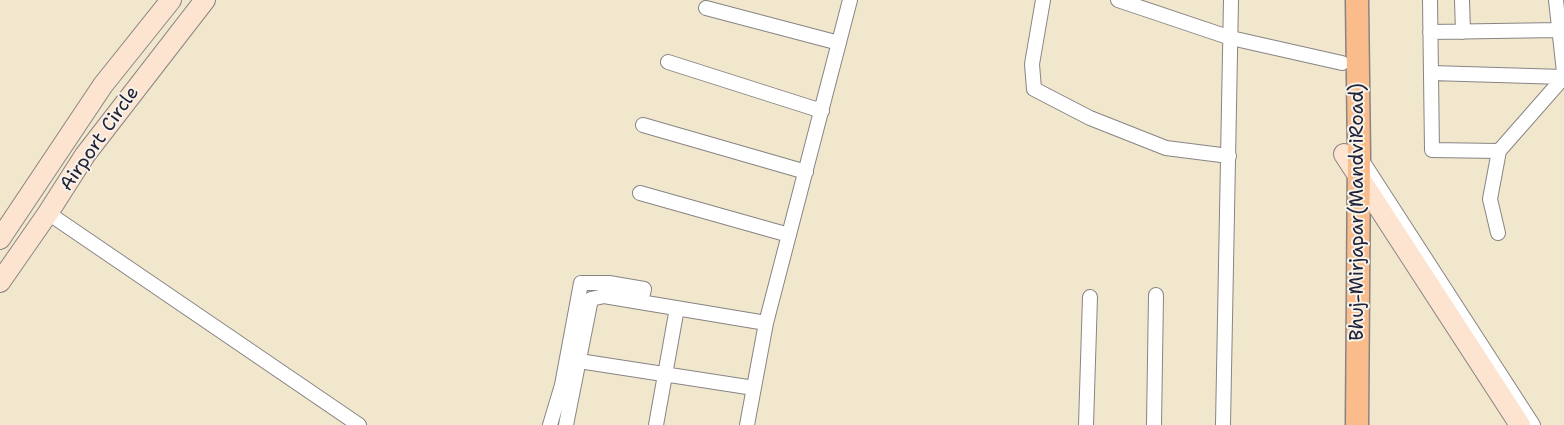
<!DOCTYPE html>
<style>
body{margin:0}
canvas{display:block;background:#f0e7cd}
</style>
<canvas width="1564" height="425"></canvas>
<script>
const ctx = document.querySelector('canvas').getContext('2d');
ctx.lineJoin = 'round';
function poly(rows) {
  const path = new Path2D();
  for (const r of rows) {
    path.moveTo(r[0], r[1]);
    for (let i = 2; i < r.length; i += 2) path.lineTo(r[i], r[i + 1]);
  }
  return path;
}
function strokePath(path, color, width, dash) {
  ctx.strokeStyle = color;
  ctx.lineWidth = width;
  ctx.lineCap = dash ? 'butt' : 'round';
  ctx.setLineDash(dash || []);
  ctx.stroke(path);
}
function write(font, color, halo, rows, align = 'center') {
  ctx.font = font + ' "Shantell Sans",sans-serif';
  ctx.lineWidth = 4;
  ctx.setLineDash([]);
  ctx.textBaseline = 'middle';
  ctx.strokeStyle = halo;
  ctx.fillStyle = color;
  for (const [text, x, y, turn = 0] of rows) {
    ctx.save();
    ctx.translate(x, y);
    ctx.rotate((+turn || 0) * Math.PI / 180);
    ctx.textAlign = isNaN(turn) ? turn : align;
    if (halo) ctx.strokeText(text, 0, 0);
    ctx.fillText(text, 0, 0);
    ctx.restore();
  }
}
const street = poly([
 [1043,0,1032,64,1034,89,1090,118,1166,148,1229,156],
 [1118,0,1231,38,1342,63],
 [1430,0,1432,150,1499,151],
 [1462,0,1463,32],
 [1556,0,1564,72],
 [706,8,839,43],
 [1430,32,1559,30],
 [668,62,822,111],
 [1431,73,1564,77],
 [643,125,806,172],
 [1361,159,1533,425],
 [640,193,789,235],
 [48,213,359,425],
 [1498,233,1490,199,1499,151,1564,77],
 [579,361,754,388],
 [550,425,562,385,581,283,609,283,644,289,641,302],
 [566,425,591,299,604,296,766,323],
 [656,425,677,308],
 [747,425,766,323,850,0],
 [1086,425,1090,297],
 [1154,425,1156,295],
 [1223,425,1231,0]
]);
const secondary = poly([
 [1344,154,1520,425],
 [0,239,103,85,171,0],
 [0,282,48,213,85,155,205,0]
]);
const primary = poly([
 [1357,0,1359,156,1357,425]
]);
const streetNames = [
 ["Airport Circle",100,139,-55],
 ["Bhuj-Mirjapar(MandviRoad)",1358,212,-90]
];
strokePath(street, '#898484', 16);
strokePath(secondary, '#898484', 22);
strokePath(primary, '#898484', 25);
strokePath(street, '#fff', 14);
strokePath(secondary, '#fde4d0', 20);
strokePath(primary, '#f9bc8a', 22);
write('19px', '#22223b', '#f7f3e8', streetNames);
</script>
